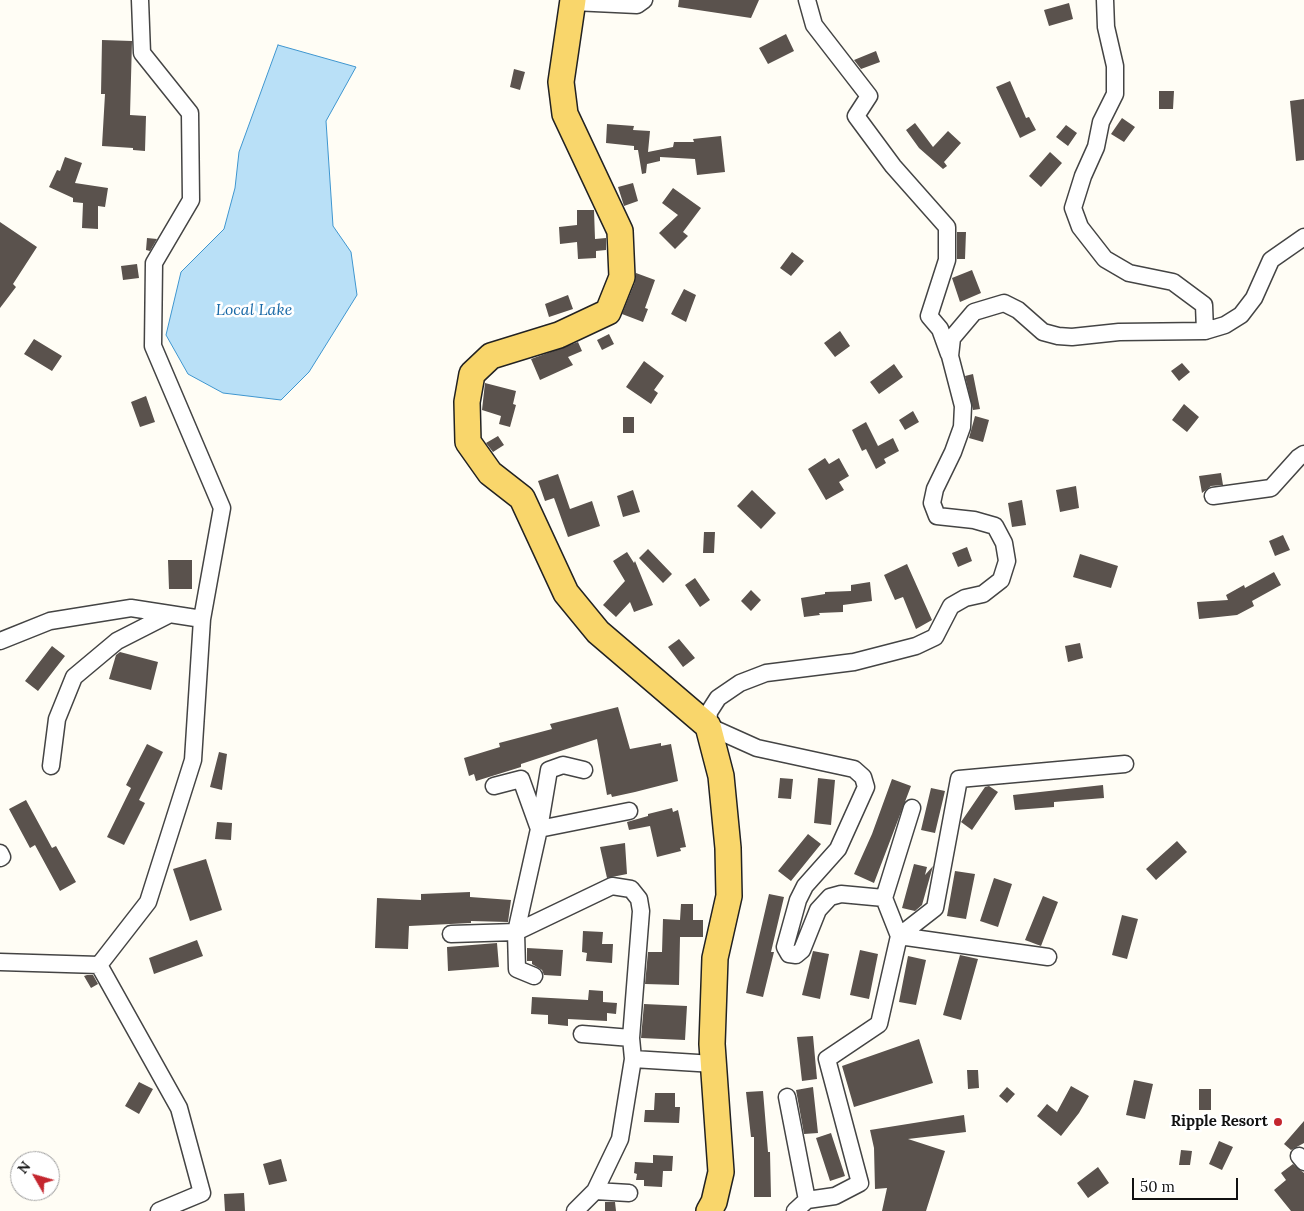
<!DOCTYPE html>
<style>
body{margin:0}
#map{position:relative;width:1304px;height:1211px;overflow:hidden;background:#fffdf5;font-family:Lora,serif}
canvas{display:block}
.north{position:absolute;left:10px;top:1151px;width:50px;height:50px;box-sizing:border-box;background:#fff;border:1px solid #a0a0a0;border-radius:50%;rotate:308deg;font-size:14px;font-weight:700;line-height:20px;text-align:center;color:#111}
.north::after{content:'';display:block;margin:auto;width:18px;height:22px;background:#c4262e;clip-path:polygon(50% 0,100% 100%,50% 72%,0 100%)}
.scale{position:absolute;left:1132px;top:1178px;width:106px;height:22px;box-sizing:border-box;border:2px solid #111;border-top:0;padding-left:6px;font-size:15px;line-height:18px;white-space:nowrap;color:#111;-webkit-text-stroke:4px #fff;paint-order:stroke}
</style>
<div id="map">
<canvas width="1304" height="1211"></canvas>
<div class="north">N</div>
<div class="scale">50 m</div>
</div>
<script>
const ctx = document.querySelector('canvas').getContext('2d');
ctx.lineJoin = 'round';
function fillPath(path, color) {
  ctx.fillStyle = color;
  ctx.fill(path, 'evenodd');
}
function poly(rows) {
  const path = new Path2D();
  for (const r of rows) {
    path.moveTo(r[0], r[1]);
    for (let i = 2; i < r.length; i += 2) path.lineTo(r[i], r[i + 1]);
  }
  return path;
}
function strokePath(path, color, width, dash) {
  ctx.strokeStyle = color;
  ctx.lineWidth = width;
  ctx.lineCap = dash ? 'butt' : 'round';
  ctx.setLineDash(dash || []);
  ctx.stroke(path);
}
function write(font, color, halo, rows, align = 'center') {
  ctx.font = font + ' Lora,serif';
  ctx.lineWidth = 5;
  ctx.setLineDash([]);
  ctx.textBaseline = 'middle';
  ctx.strokeStyle = halo;
  ctx.fillStyle = color;
  for (const [text, x, y, turn = 0] of rows) {
    ctx.save();
    ctx.translate(x, y);
    ctx.rotate((+turn || 0) * Math.PI / 180);
    ctx.textAlign = isNaN(turn) ? turn : align;
    if (halo) ctx.strokeText(text, 0, 0);
    ctx.fillText(text, 0, 0);
    ctx.restore();
  }
}
const water = poly([
 [278,45,356,67,326,121,333,226,351,252,357,295,309,372,281,400,223,393,188,374,166,335,181,272,224,229,235,188,239,152,278,45]
]);
const building = poly([
 [679,0,759,0,751,18,678,7],
 [1069,3,1073,19,1049,26,1044,10],
 [786,34,794,51,768,64,759,48],
 [102,40,132,41,130,115,146,116,145,151,133,150,133,148,102,146,105,94,101,94],
 [876,51,880,62,861,69,854,60],
 [514,69,525,72,520,90,510,87],
 [1010,81,1026,118,1029,117,1036,130,1020,138,996,87],
 [1159,91,1174,91,1173,109,1159,109],
 [1304,99,1304,160,1296,161,1290,101],
 [1122,118,1135,127,1124,142,1111,134],
 [915,123,933,147,948,131,961,143,944,162,947,166,943,169,919,148,906,130],
 [607,124,634,126,633,130,650,131,648,152,673,147,674,142,694,142,693,139,721,136,725,172,697,175,695,159,660,157,660,161,647,164,646,173,642,174,638,150,634,150,634,146,606,143],
 [1066,125,1077,133,1068,146,1056,137],
 [1050,152,1062,163,1041,187,1029,176],
 [65,157,82,163,75,183,108,188,105,207,98,206,98,229,82,228,83,203,73,202,73,198,49,187,57,170,60,171],
 [633,183,638,201,624,206,618,187],
 [673,188,701,208,683,232,688,236,675,249,659,233,678,215,662,203],
 [577,210,594,210,595,239,606,238,606,250,596,251,596,258,578,259,577,242,560,244,559,227,577,225],
 [0,222,37,247,13,284,16,287,0,308],
 [957,232,966,232,965,259,957,259],
 [147,238,157,239,150,251,146,250],
 [792,252,804,261,791,276,780,268],
 [137,264,139,278,123,280,121,266],
 [972,270,981,293,960,302,952,278],
 [636,273,655,280,645,308,648,309,643,322,622,314,635,282],
 [684,289,696,295,686,322,671,314],
 [568,295,573,309,549,317,545,304],
 [840,331,850,346,835,357,824,343],
 [609,334,614,344,602,350,597,340],
 [34,339,62,356,52,371,24,354],
 [578,342,582,351,568,357,573,365,540,380,531,359],
 [644,361,664,376,654,390,658,393,651,404,626,387],
 [1182,363,1190,372,1179,381,1171,371],
 [894,364,903,377,879,394,870,382],
 [973,374,980,409,973,410,965,376],
 [485,383,516,391,513,404,516,405,510,427,499,424,501,416,482,410],
 [146,396,155,422,140,427,131,402],
 [1184,404,1199,417,1187,432,1172,420],
 [913,411,919,422,905,430,899,420],
 [975,416,989,420,983,442,969,438],
 [623,417,634,417,634,433,623,433],
 [866,422,878,446,893,438,899,451,884,459,886,463,876,469,866,449,862,451,852,430],
 [498,436,504,445,493,452,486,443],
 [825,458,829,464,839,458,849,476,839,482,844,490,826,500,808,469],
 [1221,473,1223,485,1211,486,1202,493,1199,476],
 [558,474,570,509,592,501,600,526,568,537,554,498,545,501,538,481],
 [1076,486,1079,508,1060,512,1056,490],
 [633,490,640,512,623,517,617,496],
 [752,490,776,513,761,529,737,506],
 [1022,500,1026,525,1012,527,1008,503],
 [704,532,715,532,714,553,703,553],
 [1283,535,1290,550,1275,556,1269,541],
 [967,547,972,561,958,567,952,553],
 [648,549,672,574,663,583,639,558],
 [627,552,634,563,635,561,653,605,634,612,630,602,616,617,603,605,625,581,613,561],
 [1080,554,1118,566,1111,588,1073,577],
 [168,560,192,560,192,589,169,589],
 [907,564,932,620,916,629,903,597,895,600,884,575],
 [1274,572,1281,585,1252,601,1254,606,1237,615,1199,619,1197,602,1228,600,1226,595,1244,585,1245,588],
 [695,578,710,600,700,607,685,585],
 [870,582,872,601,843,605,843,612,819,613,820,615,804,617,801,598,825,594,825,592,851,591,851,585],
 [751,590,761,600,751,611,741,601],
 [679,639,695,658,683,667,668,647],
 [1080,643,1083,658,1068,662,1065,646],
 [52,646,65,656,38,691,25,681],
 [120,652,158,662,151,690,109,679,116,655],
 [618,707,630,749,661,743,661,746,671,744,678,781,635,792,612,797,611,794,607,795,597,739,521,764,521,767,476,781,474,774,469,776,464,758,500,747,499,743,552,729,550,724],
 [147,744,163,752,139,800,145,803,124,845,107,837,131,788,126,785],
 [219,752,227,754,222,790,210,787],
 [780,778,793,779,791,799,778,798],
 [818,778,835,780,831,825,814,823],
 [892,779,911,786,874,883,854,874,872,834],
 [1103,785,1104,798,1054,802,1054,807,1015,810,1013,795],
 [989,786,998,792,972,830,961,822,985,787],
 [931,788,945,791,935,833,921,830],
 [26,800,52,848,56,846,76,882,60,891,35,845,30,848,9,809],
 [672,808,673,812,678,810,686,847,680,848,681,851,657,857,650,826,629,830,627,822,648,816,648,814],
 [217,822,232,823,231,840,215,839],
 [808,834,821,844,791,881,778,871],
 [1177,841,1187,852,1156,880,1146,869],
 [625,843,627,874,607,878,600,847],
 [206,859,222,910,190,921,173,869],
 [914,864,927,867,925,875,933,866,922,905,915,911,902,908],
 [955,871,975,874,966,919,947,916],
 [994,878,1012,884,998,927,980,921],
 [470,892,470,897,511,900,508,922,471,921,471,923,409,926,408,949,375,948,377,898,421,900,421,894],
 [769,894,784,897,771,952,774,952,763,997,746,993],
 [1043,896,1058,902,1041,946,1025,940],
 [681,904,693,904,693,920,703,920,703,937,680,937,679,985,645,984,648,952,662,952,663,919,680,920],
 [1122,915,1138,919,1127,959,1112,955],
 [583,931,603,932,602,944,613,944,612,963,586,961,587,953,582,952],
 [197,940,203,956,154,974,149,958],
 [497,943,499,967,448,971,447,947],
 [527,948,563,950,561,976,544,975,542,970,532,964,532,961,527,961],
 [860,950,878,954,869,999,850,995],
 [813,951,829,954,820,999,802,995],
 [960,955,978,959,961,1020,943,1015],
 [908,956,926,960,916,1005,899,1002],
 [87,975,93,975,98,984,91,988,84,976],
 [589,990,603,991,603,1002,617,1003,616,1014,607,1013,607,1021,568,1019,568,1026,548,1024,548,1015,531,1014,532,997,588,1000],
 [644,1004,687,1006,685,1040,641,1038],
 [813,1036,817,1079,802,1081,797,1037],
 [919,1039,933,1083,854,1107,842,1066],
 [967,1070,978,1070,979,1088,968,1089],
 [1134,1080,1153,1084,1145,1119,1126,1115],
 [139,1082,153,1089,139,1114,125,1106],
 [1071,1086,1089,1096,1079,1113,1061,1136,1037,1116,1047,1104,1057,1112],
 [813,1087,818,1133,804,1134,796,1090],
 [1007,1087,1015,1094,1007,1103,999,1096],
 [1199,1089,1211,1089,1211,1110,1199,1110],
 [763,1091,768,1152,770,1152,771,1197,754,1197,754,1137,751,1137,746,1092],
 [655,1093,675,1093,675,1107,680,1107,679,1123,644,1122,645,1110,654,1110],
 [964,1115,966,1132,908,1139,945,1151,926,1211,882,1211,887,1188,875,1189,874,1148,870,1130],
 [1304,1121,1304,1143,1291,1150,1284,1144],
 [831,1133,845,1176,830,1181,816,1138],
 [1219,1141,1233,1147,1222,1170,1209,1164],
 [1181,1150,1192,1151,1190,1165,1179,1165],
 [653,1155,673,1156,672,1171,663,1171,662,1187,644,1186,644,1180,636,1180,637,1174,634,1173,635,1162,653,1163],
 [281,1159,287,1181,269,1185,263,1164],
 [1293,1164,1304,1173,1304,1211,1291,1211,1274,1190,1286,1180,1281,1173],
 [1098,1167,1109,1183,1088,1198,1077,1183],
 [244,1193,245,1211,225,1211,224,1194],
 [605,1202,615,1202,616,1211,605,1211]
]);
const minor = poly([
 [140,0,142,53,190,113,191,200,154,263,153,346,222,508,202,619,193,760,148,902,99,965,179,1108,202,1193,159,1211],
 [807,0,814,25,869,96,856,116,893,166,947,227,947,260,929,316,940,329,949,354],
 [1105,0,1106,27,1115,66,1115,94,1101,122,1096,147,1083,176,1073,208,1080,227,1105,259,1129,273,1173,282,1204,305,1205,331],
 [573,2,637,5,644,0],
 [1213,496,1271,488,1298,458,1304,454],
 [0,641,50,621,131,608,202,619],
 [51,766,57,719,74,677,117,641,170,614],
 [494,786,521,779,539,829,549,770,563,765,584,770],
 [912,808,884,898,899,936,1048,957],
 [0,853,2,857,0,858],
 [884,898,841,894,830,897,818,910,802,950,796,955,789,954,785,947,798,900,805,886,838,849,866,787,863,777,854,769,757,748,708,726,709,712,718,698,740,683,766,673,854,662,916,646,935,637,951,606,965,598,983,594,1001,580,1007,561,1004,543,995,526,974,520,937,516,932,503,935,489,953,452,962,427,963,406,950,356,952,338,974,312,1004,303,1018,310,1043,332,1058,336,1072,337,1119,332,1205,331,1225,325,1241,315,1254,298,1271,260,1304,237],
 [451,934,516,932,539,829,629,811],
 [0,962,99,965],
 [534,976,517,969,516,932,612,886,631,889,639,899,641,911,631,1038],
 [582,1034,631,1038,633,1059,714,1064],
 [787,1097,807,1200],
 [1299,1156,1304,1162],
 [595,1191,629,1193],
 [575,1211,595,1191,620,1139,633,1059],
 [795,1211,807,1200,835,1196,860,1183,827,1059,879,1024,899,936,935,908,959,779,1125,764]
]);
const primary = poly([
 [573,0,561,82,565,114,620,231,622,277,608,312,559,335,491,356,472,374,467,402,468,442,490,473,522,498,566,593,598,632,708,726,721,776,728,848,729,896,715,958,712,1044,721,1172,714,1202,709,1211]
]);
const markers = [
 [1278,1122,5,"#c4262e"]
];
const poiNames = [
 ["Ripple Resort",1268,1122]
];
const waterNames = [
 ["Local Lake",254,310]
];
fillPath(water, '#b9e0f7');
strokePath(water, '#3f96cf', 1);
fillPath(building, '#5a524d');
strokePath(minor, '#444', 19);
strokePath(primary, '#222', 28);
strokePath(minor, '#fff', 16);
strokePath(primary, '#f9d66b', 25);
for (const [x, y, r, color] of markers) {
  const dot = new Path2D();
  dot.arc(x, y, r, 0, 2 * Math.PI);
  ctx.fillStyle = color;
  ctx.fill(dot);
  strokePath(dot, '#fff', 2);
}
write('bold 15px', '#111', '#fff', poiNames, 'right');
write('italic 16px', '#1768a6', '#fff', waterNames);
</script>
